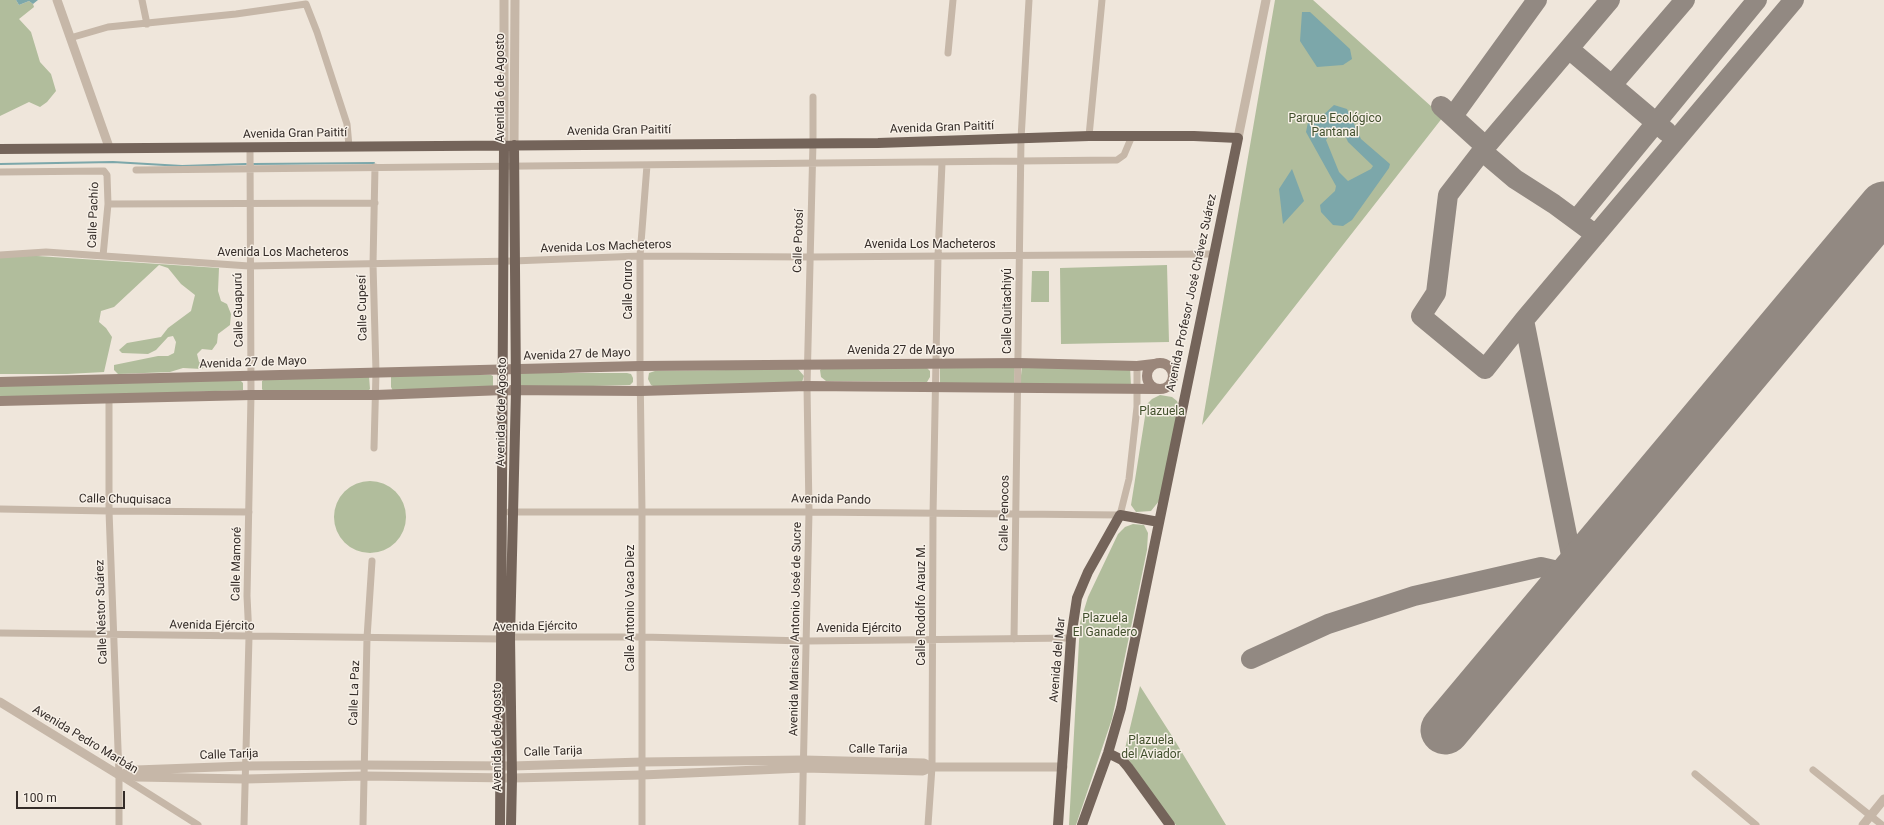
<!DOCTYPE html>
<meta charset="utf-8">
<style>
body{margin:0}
#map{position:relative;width:1884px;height:825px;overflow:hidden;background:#efe6db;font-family:Roboto,sans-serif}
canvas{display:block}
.scale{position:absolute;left:16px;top:791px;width:109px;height:18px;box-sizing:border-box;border:2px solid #342c28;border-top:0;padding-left:5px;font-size:12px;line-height:14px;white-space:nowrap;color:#342c28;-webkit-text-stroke:3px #f7f0e7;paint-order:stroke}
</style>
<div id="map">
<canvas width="1884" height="825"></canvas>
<div class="scale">100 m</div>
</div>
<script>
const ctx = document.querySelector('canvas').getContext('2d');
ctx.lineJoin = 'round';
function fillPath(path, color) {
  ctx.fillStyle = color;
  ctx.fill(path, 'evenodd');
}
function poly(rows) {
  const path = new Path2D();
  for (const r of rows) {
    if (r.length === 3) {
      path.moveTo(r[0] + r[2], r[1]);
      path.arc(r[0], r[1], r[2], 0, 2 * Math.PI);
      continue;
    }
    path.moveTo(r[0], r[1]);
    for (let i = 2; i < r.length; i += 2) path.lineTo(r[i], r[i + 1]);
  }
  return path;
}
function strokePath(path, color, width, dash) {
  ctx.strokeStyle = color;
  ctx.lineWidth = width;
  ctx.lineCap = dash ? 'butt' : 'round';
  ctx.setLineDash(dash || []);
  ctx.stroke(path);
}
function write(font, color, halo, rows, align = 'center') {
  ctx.font = font + ' Roboto,sans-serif';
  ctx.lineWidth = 3;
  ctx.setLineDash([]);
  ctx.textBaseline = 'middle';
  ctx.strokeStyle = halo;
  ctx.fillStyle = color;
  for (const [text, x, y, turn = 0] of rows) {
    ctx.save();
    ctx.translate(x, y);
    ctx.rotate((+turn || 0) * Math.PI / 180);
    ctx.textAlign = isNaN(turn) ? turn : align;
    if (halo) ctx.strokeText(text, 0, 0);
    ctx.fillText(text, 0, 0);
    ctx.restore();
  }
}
const green = poly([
 [0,0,16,0,19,5,29,1,33,4,34,7,19,19,31,32,40,62,51,74,56,91,47,102,40,107,29,102,0,116],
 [1275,0,1313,0,1443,117,1202,425],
 [0,256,37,256,219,268,218,291,221,301,227,304,231,314,230,325,218,334,217,343,212,350,202,349,197,354,199,362,205,365,202,369,183,368,170,372,118,374,114,370,114,365,158,356,168,356,174,353,176,342,173,336,168,337,156,350,148,354,122,353,119,350,127,343,161,337,168,328,191,311,195,295,181,284,168,268,159,265,114,307,101,311,99,322,106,328,112,337,104,372,67,374,0,374],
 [1167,265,1169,342,1061,344,1060,268],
 [1032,271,1049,271,1049,302,1031,302],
 [825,366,926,367,930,371,930,377,927,382,826,381,821,377,820,370],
 [1015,366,1014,385,940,383,940,367],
 [1130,366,1131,386,1020,384,1022,367],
 [798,369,804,376,802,382,655,387,651,385,648,379,649,373,655,371],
 [519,373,627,373,631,374,633,378,633,382,630,385,519,388],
 [393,374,491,375,493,376,493,386,393,391,391,387,391,377],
 [369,376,370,389,368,391,264,392,262,389,262,381,265,379],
 [240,380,243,383,243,390,0,399,0,385],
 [1160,395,1172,397,1177,401,1180,409,1159,501,1151,511,1136,512,1131,505,1147,404,1152,399],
 [370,517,36],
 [1133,524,1144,525,1148,533,1147,550,1112,719,1076,825,1069,825,1080,623,1088,597,1118,534,1125,527],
 [1140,686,1172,736,1226,825,1176,825,1167,815,1124,753]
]);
const water = poly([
 [16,0,38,0,33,4,29,1,19,5],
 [1302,12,1310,12,1350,49,1352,59,1343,65,1317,67,1300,41],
 [1334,105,1347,109,1361,139,1390,164,1389,168,1352,220,1343,226,1333,225,1321,212,1320,205,1335,191,1336,186,1306,132,1308,122,1320,118],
 [1342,129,1348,142,1373,166,1371,169,1348,181,1339,172,1326,140,1333,130],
 [1292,169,1304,201,1283,224,1279,189]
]);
const stream = poly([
 [0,164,113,162,182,166,246,164],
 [254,164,374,163]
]);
const taxiway = poly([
 [1569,49,1667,132],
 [1612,85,1685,0],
 [1441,106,1485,146],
 [1453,116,1537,0],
 [1482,151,1448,195,1436,293,1421,316,1485,369,1524,320],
 [1576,220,1757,0],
 [1596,235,1554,204,1515,179,1482,151,1610,0],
 [1251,659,1328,624,1414,596,1541,567,1575,575,1524,320,1794,0]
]);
const runway = poly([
 [1445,730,1884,206]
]);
const minor = poly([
 [142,0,147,24],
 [70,38,108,27,236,14,306,4,317,32,347,124,349,146],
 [948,53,953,0],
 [1089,136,1102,0],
 [136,170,1117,160,1124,155,1132,136],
 [0,172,104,171,107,175,108,204,103,256],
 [108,204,375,203],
 [0,255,46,252,249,266,513,261,640,256,810,257,1213,254],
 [109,398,109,511,119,775,119,825],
 [374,448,376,372,373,264,375,167],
 [0,509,109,511,249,512],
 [509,512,809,512,1120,515,1129,479,1137,407,1137,366],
 [0,633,501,639,510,637,642,637,807,641,1071,638],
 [1014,639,1021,139,1029,0],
 [1813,770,1882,825],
 [1695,774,1756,825],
 [119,775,198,825],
 [244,825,249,637,247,596,251,395,250,148],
 [363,825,367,638,372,561],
 [642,825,642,512,640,366,640,256,647,165],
 [802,825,809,512,807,386,813,142,813,97],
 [928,825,932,767,933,515,938,256,942,163]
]);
const tertiary = poly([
 [57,0,109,147],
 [1238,138,1266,0],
 [504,145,504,0],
 [514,145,515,0],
 [0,702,119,775,136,770,245,766,364,765,512,766,642,762,804,760,924,763,932,767],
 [127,774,137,777,246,779,364,776,512,778,642,775,804,768,923,771,932,767,1063,767],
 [1863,825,1884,799]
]);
const secondary = poly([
 [1160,376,13],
 [0,382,640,366,1019,363,1137,366,1154,364],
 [0,401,251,395,376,395,504,390,641,391,807,386,1156,389]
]);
const primary = poly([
 [0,149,878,143,1089,136,1194,136,1238,138,1121,708,1108,753,1082,825],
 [1108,753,1122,760,1128,767,1170,825],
 [500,825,504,145],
 [511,825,512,778,510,637,516,391,514,145],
 [1058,825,1071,638,1077,598,1088,572,1120,515,1159,522]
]);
const streetNames = [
 ["Avenida 6 de Agosto",501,88,-90],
 ["Avenida Gran Paitití",942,128,-2],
 ["Avenida Gran Paitití",619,131,-1],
 ["Avenida Gran Paitití",295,134,-1],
 ["Calle Pachío",94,215,-88],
 ["Calle Potosí",799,241,-88],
 ["Avenida Los Macheteros",930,245],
 ["Avenida Los Macheteros",606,247,-2],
 ["Avenida Los Macheteros",283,253],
 ["Calle Oruro",629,290,-90],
 ["Avenida Profesor José Chávez Suárez",1192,293,-78],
 ["Calle Cupesí",363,308,-91],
 ["Calle Guapurú",239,310,-91],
 ["Calle Quitachiyú",1008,311,-90],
 ["Avenida 27 de Mayo",901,351],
 ["Avenida 27 de Mayo",577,355,-2],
 ["Avenida 27 de Mayo",253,363,-2],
 ["Avenida 6 de Agosto",502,412,-89],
 ["Calle Chuquisaca",125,500,1],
 ["Avenida Pando",831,500,1],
 ["Calle Penocos",1005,513,-89],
 ["Calle Mamoré",237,564,-89],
 ["Calle Rodolfo Arauz M.",922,605,-90],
 ["Calle Antonio Vaca Diez",631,608,-90],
 ["Calle Néstor Suárez",102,612,-92],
 ["Avenida Ejército",212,626,1],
 ["Avenida Ejército",535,627,-1],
 ["Avenida Mariscal Antonio José de Sucre",796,629,-89],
 ["Avenida Ejército",859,629],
 ["Avenida del Mar",1058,660,-85],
 ["Calle La Paz",355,693,-88],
 ["Avenida 6 de Agosto",498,737,-90],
 ["Avenida Pedro Marbán",85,740,31],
 ["Calle Tarija",878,750,1],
 ["Calle Tarija",553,752,-2],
 ["Calle Tarija",229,755,-2]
];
const parkNames = [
 ["Parque Ecológico",1335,119],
 ["Pantanal",1335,133],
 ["Plazuela",1162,412],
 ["Plazuela",1105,619],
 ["El Ganadero",1105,633],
 ["Plazuela",1151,741],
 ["del Aviador",1151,755]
];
fillPath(green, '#b1bd9c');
fillPath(water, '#7ca7aa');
strokePath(stream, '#7ca7aa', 2);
strokePath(taxiway, '#928982', 20);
strokePath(runway, '#928982', 49);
strokePath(minor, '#c6b7a8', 7);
strokePath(tertiary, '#c6b7a8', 9);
strokePath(secondary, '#9a867a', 10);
strokePath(primary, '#74645a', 10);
write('12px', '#342c28', '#f7f0e7', streetNames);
write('12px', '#42502d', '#f7f0e7', parkNames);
</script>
